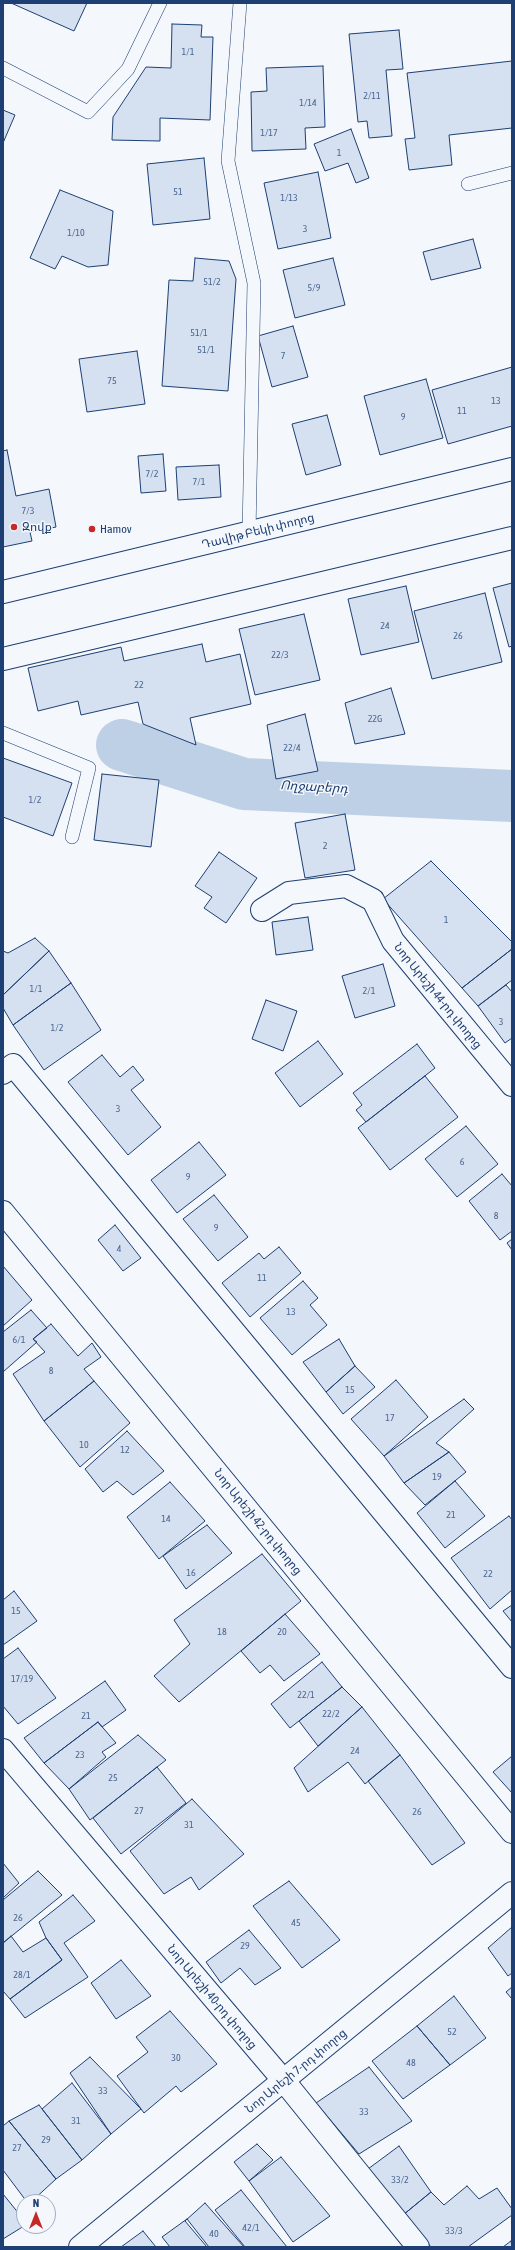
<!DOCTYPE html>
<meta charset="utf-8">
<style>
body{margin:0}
#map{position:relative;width:515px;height:2250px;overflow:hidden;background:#f4f7fb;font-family:"Asap Condensed",sans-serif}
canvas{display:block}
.frame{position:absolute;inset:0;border:4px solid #1d3f73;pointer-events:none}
.north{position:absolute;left:16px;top:2194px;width:40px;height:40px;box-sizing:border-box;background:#f4f7fb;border:1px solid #9eadc5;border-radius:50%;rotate:0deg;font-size:11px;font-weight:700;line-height:16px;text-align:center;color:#1d3f73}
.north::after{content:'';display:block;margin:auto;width:14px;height:18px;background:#c62828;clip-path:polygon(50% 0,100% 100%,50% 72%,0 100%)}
</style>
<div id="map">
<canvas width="515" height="2250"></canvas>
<div class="frame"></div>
<div class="north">N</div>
</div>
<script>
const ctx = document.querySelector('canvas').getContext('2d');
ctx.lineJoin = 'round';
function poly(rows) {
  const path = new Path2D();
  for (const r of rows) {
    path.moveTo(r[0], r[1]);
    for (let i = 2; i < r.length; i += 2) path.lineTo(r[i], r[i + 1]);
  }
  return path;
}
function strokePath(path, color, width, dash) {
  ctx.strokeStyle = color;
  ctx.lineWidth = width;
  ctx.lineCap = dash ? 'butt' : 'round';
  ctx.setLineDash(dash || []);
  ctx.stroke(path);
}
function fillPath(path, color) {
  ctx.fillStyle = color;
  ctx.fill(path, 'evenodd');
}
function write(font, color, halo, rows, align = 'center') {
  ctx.font = font + ' "Asap Condensed","Noto Sans Armenian",sans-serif';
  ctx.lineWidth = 3;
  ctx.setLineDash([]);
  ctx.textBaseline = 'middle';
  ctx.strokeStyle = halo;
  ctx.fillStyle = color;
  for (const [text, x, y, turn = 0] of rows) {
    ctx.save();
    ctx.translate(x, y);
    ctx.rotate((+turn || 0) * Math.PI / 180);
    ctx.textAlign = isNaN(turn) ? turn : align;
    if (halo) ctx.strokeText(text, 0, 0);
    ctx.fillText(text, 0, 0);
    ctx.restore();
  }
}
const river = poly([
 [122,745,244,784,512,796]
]);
const building = poly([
 [11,3,87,3,74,31,11,3],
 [172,24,202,25,201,37,213,37,210,120,160,118,160,141,112,140,113,117,146,67,171,68,172,24],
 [399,30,403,69,386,70,392,136,369,138,367,121,358,122,349,34,399,30],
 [512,61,512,128,449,135,452,165,409,170,405,139,415,138,407,73,512,61],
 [323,66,325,127,305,128,306,149,252,151,251,92,267,91,266,68,323,66],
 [3,110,15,115,3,143,3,110],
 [351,129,369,178,356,183,348,163,325,171,314,144,351,129],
 [204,158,210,219,153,225,147,164,204,158],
 [318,172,331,238,278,249,264,183,318,172],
 [60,190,113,211,108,265,88,267,62,256,55,269,30,258,60,190],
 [473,239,481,268,431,280,423,252,473,239],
 [195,258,229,261,236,279,228,391,162,386,169,280,193,281,195,258],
 [333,258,345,305,295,318,283,270,333,258],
 [293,326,308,377,272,387,258,336,293,326],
 [137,351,145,404,87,412,79,359,137,351],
 [512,367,512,426,448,444,432,390,512,367],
 [426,379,443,438,380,455,364,396,426,379],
 [327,415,341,465,306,475,292,424,327,415],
 [7,450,16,496,49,489,56,527,30,532,32,541,3,547,3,451,7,450],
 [163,454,166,491,141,493,138,456,163,454],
 [219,465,221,497,178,500,176,467,219,465],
 [512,583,512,646,509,647,493,588,512,583],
 [406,586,419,642,361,655,348,599,406,586],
 [485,593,502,662,432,679,414,611,485,593],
 [304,614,320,680,255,695,239,629,304,614],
 [202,644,206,662,240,654,251,704,190,718,196,745,143,724,138,702,81,715,78,701,38,711,28,668,121,647,124,661,202,644],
 [391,688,405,734,355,744,345,703,391,688],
 [305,714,318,771,276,779,267,725,305,714],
 [3,758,72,783,53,836,3,817,3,758],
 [102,774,159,780,151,847,94,840,102,774],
 [345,814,355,870,305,878,295,823,345,814],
 [219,852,257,878,226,923,204,908,212,897,195,886,219,852],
 [431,861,512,942,512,949,462,988,383,899,431,861],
 [308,917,313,950,276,955,272,922,308,917],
 [35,938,49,951,3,995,3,951,8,953,35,938],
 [512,949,512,980,478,1006,462,988,512,949],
 [49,951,71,983,13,1025,3,1008,3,995,49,951],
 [383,964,395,1006,355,1018,342,976,383,964],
 [71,983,101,1030,44,1070,13,1025,71,983],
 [506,985,512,992,512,1038,505,1043,478,1006,506,985],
 [266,1000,297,1011,283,1051,252,1039,266,1000],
 [318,1041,343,1074,300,1107,275,1073,318,1041],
 [417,1044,435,1068,366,1122,356,1110,362,1105,353,1093,417,1044],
 [102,1055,120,1077,133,1066,144,1080,131,1090,161,1127,128,1155,68,1082,102,1055],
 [425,1076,458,1117,390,1170,358,1128,425,1076],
 [466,1126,498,1164,457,1197,425,1159,466,1126],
 [199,1142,226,1175,177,1213,151,1180,199,1142],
 [502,1174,512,1186,512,1231,500,1240,469,1201,502,1174],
 [214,1195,248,1237,218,1261,183,1219,214,1195],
 [115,1225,141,1258,123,1271,98,1240,115,1225],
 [512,1239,512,1250,507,1243,512,1239],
 [279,1247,301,1273,250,1317,222,1283,259,1253,264,1259,279,1247],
 [3,1266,32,1300,3,1326,3,1266],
 [303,1281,318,1298,310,1305,327,1325,292,1355,260,1318,303,1281],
 [31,1310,47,1328,33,1339,37,1342,3,1372,3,1332,31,1310],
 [51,1324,78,1356,92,1343,101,1357,84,1369,94,1381,44,1421,13,1374,45,1352,33,1339,51,1324],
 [339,1339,355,1366,326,1392,303,1362,339,1339],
 [355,1366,375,1387,343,1414,326,1392,355,1366],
 [396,1380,428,1417,384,1456,351,1419,396,1380],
 [94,1381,130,1423,80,1467,44,1421,94,1381],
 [464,1399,474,1409,436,1443,449,1452,404,1483,384,1456,464,1399],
 [127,1431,164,1471,133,1495,117,1481,103,1492,85,1469,127,1431],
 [449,1452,466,1472,425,1505,404,1483,449,1452],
 [455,1481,485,1516,445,1548,417,1513,455,1481],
 [170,1482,205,1521,159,1559,127,1517,170,1482],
 [509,1516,512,1520,512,1590,490,1609,451,1558,509,1516],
 [207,1525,232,1553,186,1589,163,1556,207,1525],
 [262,1554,301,1601,179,1702,154,1676,190,1644,174,1620,262,1554],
 [14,1591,37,1621,3,1645,3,1600,14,1591],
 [512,1605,512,1622,503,1611,512,1605],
 [285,1614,320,1654,284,1681,270,1665,260,1673,241,1651,285,1614],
 [18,1648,56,1698,18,1724,3,1706,3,1659,18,1648],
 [322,1662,342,1687,290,1728,271,1704,322,1662],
 [105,1681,126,1710,102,1727,98,1722,44,1763,24,1738,105,1681],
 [342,1687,362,1707,318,1746,299,1721,342,1687],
 [362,1707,400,1755,365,1784,348,1762,308,1792,294,1768,362,1707],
 [98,1722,116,1743,102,1752,106,1757,69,1789,44,1763,98,1722],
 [138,1735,166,1760,90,1820,69,1789,138,1735],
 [400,1755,465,1843,432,1865,368,1781,400,1755],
 [512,1756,512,1793,493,1772,512,1756],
 [157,1767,186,1803,121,1854,93,1818,157,1767],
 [192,1799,244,1854,199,1890,191,1877,164,1894,130,1851,192,1799],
 [3,1863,19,1883,3,1898,3,1863],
 [38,1871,62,1895,3,1943,3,1900,38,1871],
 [289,1881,340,1940,302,1968,253,1906,289,1881],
 [73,1895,95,1921,64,1943,88,1977,25,2018,10,1999,62,1960,46,1938,39,1922,73,1895],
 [512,1927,512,1973,508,1976,488,1948,512,1927],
 [249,1930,281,1968,255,1985,240,1968,221,1983,206,1962,249,1930],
 [11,1936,23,1952,46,1938,62,1960,10,1999,3,1991,3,1943,11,1936],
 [121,1960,151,1996,116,2019,91,1983,121,1960],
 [512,1987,512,1999,506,1992,512,1987],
 [454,1996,486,2038,450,2065,417,2026,454,1996],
 [170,2011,217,2064,181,2092,176,2086,144,2113,117,2076,148,2052,136,2037,170,2011],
 [417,2026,450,2065,403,2099,372,2061,417,2026],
 [90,2057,141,2109,111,2134,70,2073,90,2057],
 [369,2067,412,2121,359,2154,316,2103,369,2067],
 [72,2083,111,2134,82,2160,42,2109,72,2083],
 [39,2105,82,2160,56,2179,9,2121,39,2105],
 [9,2121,56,2179,31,2202,27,2202,3,2170,3,2126,9,2121],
 [257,2144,273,2160,249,2181,234,2162,257,2144],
 [399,2146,431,2192,403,2215,368,2169,399,2146],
 [281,2157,330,2216,293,2242,249,2181,281,2157],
 [467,2186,479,2199,497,2188,512,2209,512,2215,468,2247,431,2247,403,2215,431,2192,444,2205,467,2186],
 [241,2190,287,2247,245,2247,215,2210,241,2190],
 [3,2194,24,2220,24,2226,3,2239,3,2194],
 [205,2203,244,2247,207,2247,185,2221,205,2203],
 [187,2219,209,2247,170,2247,162,2237,187,2219],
 [143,2231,156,2247,121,2247,143,2231],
 [511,2241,512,2247,503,2247,511,2241]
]);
const lane = poly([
 [240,3,228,161,254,283,249,533],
 [3,68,88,112,128,69,160,3],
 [468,184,512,173],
 [3,733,89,768,72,837]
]);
const street = poly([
 [262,910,289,893,346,886,373,900,393,941,512,1085],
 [3,1073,13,1065,512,1667],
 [3,1212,512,1832],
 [3,1750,284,2081,418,2247]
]);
const secondary = poly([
 [80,2247,512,1893]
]);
const primary = poly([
 [3,592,512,469],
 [3,659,512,538]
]);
const markers = [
 [14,527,4,"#c62828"],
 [92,529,4,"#c62828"]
];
const numberNames = [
 ["1/1",188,52],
 ["2/11",372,96],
 ["1/14",308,103],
 ["1/17",269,133],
 ["1",339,153],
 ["51",178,192],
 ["1/13",289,198],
 ["3",305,229],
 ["1/10",76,233],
 ["51/2",212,282],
 ["5/9",314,288],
 ["51/1",199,333],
 ["51/1",206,350],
 ["7",283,356],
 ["75",112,381],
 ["13",496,401],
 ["11",462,411],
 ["9",403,417],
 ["7/2",152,474],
 ["7/1",199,482],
 ["7/3",28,511],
 ["24",385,626],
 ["26",458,636],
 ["22/3",280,655],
 ["22",139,685],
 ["22G",375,719],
 ["22/4",292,748],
 ["1/2",35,800],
 ["2",325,846],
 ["1",446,920],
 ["1/1",36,989],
 ["2/1",369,991],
 ["3",501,1022],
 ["1/2",57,1028],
 ["3",118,1109],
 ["6",462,1162],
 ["9",188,1177],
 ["8",496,1216],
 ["9",216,1228],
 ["4",119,1249],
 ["11",262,1278],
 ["13",291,1312],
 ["6/1",19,1340],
 ["8",51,1371],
 ["15",350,1390],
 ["17",390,1418],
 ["10",84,1445],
 ["12",125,1450],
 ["19",437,1477],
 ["21",451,1515],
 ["14",166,1519],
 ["16",191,1573],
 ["22",488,1574],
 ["15",16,1611],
 ["18",222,1632],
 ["20",282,1632],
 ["17/19",22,1679],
 ["22/1",306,1695],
 ["22/2",331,1714],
 ["21",86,1716],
 ["24",355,1751],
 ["23",80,1755],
 ["25",113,1778],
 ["27",139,1811],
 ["26",417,1812],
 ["31",189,1825],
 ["26",18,1918],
 ["45",296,1923],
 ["29",245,1946],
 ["28/1",22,1975],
 ["52",452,2032],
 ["30",176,2058],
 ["48",411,2063],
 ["33",103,2091],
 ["33",364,2112],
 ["31",76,2121],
 ["29",46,2140],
 ["27",17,2148],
 ["33/2",400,2180],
 ["42/1",251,2228],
 ["33/3",454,2231],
 ["40",214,2234]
];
const poiNames = [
 ["Զովք",22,527],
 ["Hamov",100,529]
];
const streetNames = [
 ["Դավիթ Բեկի փողոց",258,531,-14],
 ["Նոր Արեշի 44-րդ փողոց",438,996,51],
 ["Նոր Արեշի 42-րդ փողոց",258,1522,51],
 ["Նոր Արեշի 40-րդ փողոց",212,1997,50],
 ["Նոր Արեշի 7-րդ փողոց",296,2071,-39]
];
const waterNames = [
 ["Ողջաբերդ",314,787,3]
];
strokePath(river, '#bed0e5', 52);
fillPath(building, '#d5e0f0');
strokePath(building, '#1d3f73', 1);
strokePath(lane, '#1d3f73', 14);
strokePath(street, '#1d3f73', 24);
strokePath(secondary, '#1d3f73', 24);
strokePath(primary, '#1d3f73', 24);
strokePath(lane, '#f4f7fb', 13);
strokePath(street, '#f4f7fb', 22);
strokePath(secondary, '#f4f7fb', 22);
strokePath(primary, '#f4f7fb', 22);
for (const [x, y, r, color] of markers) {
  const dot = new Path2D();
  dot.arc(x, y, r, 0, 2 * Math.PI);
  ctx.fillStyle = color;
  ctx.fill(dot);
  strokePath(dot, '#f4f7fb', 1.5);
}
write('10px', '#4b6792', null, numberNames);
write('12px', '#1d3f73', '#f4f7fb', poiNames, 'left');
write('12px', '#1d3f73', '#f4f7fb', streetNames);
write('italic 13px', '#1d3f73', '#f4f7fb', waterNames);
</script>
